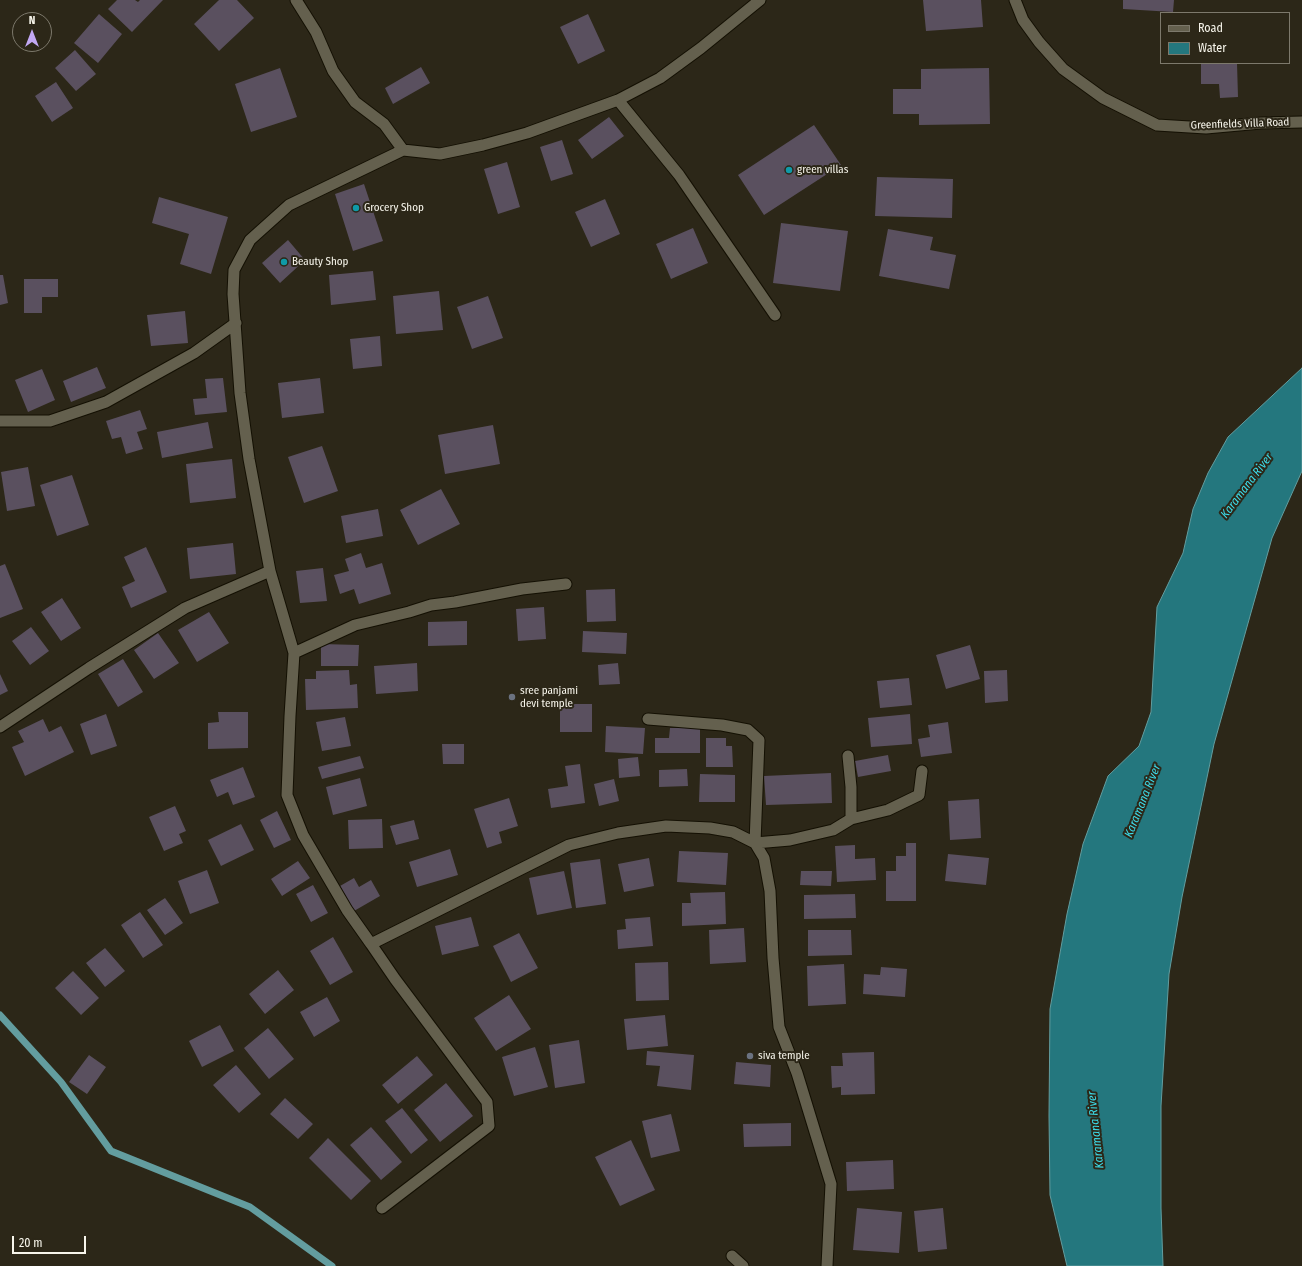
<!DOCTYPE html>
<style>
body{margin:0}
#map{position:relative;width:1302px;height:1266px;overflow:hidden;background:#2c2718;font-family:"Fira Sans Condensed",sans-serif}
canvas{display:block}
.legend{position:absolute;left:1160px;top:12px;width:130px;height:52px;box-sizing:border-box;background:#2c2718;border:1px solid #7d796c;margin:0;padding:5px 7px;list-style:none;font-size:12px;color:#f7f5eb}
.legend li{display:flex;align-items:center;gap:8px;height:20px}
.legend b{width:20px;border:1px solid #7d796c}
.north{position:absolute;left:12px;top:12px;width:40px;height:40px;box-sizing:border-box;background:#2c2718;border:1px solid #7d796c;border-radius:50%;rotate:0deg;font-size:11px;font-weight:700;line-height:16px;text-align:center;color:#f7f5eb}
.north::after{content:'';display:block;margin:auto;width:14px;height:18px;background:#c2a8f3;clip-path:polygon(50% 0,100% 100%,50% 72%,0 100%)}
.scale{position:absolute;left:12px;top:1236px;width:74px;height:18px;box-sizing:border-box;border:2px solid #f7f5eb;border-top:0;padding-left:5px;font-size:12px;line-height:14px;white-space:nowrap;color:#f7f5eb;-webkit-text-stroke:3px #2c2718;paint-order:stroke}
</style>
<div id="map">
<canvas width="1302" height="1266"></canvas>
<ul class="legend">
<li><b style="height:5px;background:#64604e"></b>Road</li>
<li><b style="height:11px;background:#24777e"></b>Water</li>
</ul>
<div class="north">N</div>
<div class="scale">20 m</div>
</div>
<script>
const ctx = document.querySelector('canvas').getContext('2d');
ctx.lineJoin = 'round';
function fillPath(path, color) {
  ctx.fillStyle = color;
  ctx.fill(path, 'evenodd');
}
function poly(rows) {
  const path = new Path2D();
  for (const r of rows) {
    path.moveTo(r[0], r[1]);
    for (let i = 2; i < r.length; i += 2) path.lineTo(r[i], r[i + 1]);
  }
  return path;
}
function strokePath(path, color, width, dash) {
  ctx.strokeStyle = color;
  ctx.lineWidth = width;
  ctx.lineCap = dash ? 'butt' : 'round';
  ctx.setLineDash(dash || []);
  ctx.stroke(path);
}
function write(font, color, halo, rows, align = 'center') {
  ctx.font = font + ' "Fira Sans Condensed",sans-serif';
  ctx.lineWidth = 4;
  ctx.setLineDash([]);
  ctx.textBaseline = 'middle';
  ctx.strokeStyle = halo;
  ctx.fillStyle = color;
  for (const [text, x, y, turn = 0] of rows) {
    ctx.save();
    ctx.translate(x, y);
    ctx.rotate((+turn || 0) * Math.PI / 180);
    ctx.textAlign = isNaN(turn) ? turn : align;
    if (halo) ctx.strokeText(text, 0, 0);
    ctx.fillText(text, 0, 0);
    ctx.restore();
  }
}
const water = poly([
 [1302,368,1302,471,1272,538,1214,744,1182,897,1169,974,1161,1106,1161,1208,1163,1266,1067,1266,1050,1195,1049,1116,1050,1009,1067,914,1083,844,1108,776,1139,746,1151,712,1157,607,1183,553,1193,509,1208,473,1228,437,1302,368]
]);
const stream = poly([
 [0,1015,61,1082,111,1151,250,1207,332,1266]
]);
const building = poly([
 [117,0,135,0,138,2,140,0,163,0,132,32,108,9],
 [219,0,237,0,254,18,219,51,194,24],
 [923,0,981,0,983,27,926,31],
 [1123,0,1174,0,1173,12,1123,9],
 [99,14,122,34,98,63,74,43],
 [588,14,605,51,578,64,560,27],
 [75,50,96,74,76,91,55,68],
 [1201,63,1237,63,1238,97,1220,98,1219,84,1201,84],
 [421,67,430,83,393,104,385,88],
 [280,68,297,117,251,132,235,84],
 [989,68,990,124,919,125,919,114,893,114,893,89,921,89,921,69],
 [56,82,73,108,52,122,35,96],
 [609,117,624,136,592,159,578,140],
 [814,125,841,165,764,215,738,175],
 [562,140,573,174,551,181,540,147],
 [507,162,520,207,498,214,484,169],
 [877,177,953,179,952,218,875,216],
 [364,184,383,241,353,251,335,194],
 [159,197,228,217,211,274,180,264,189,234,152,223],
 [605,199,620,234,591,247,575,212],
 [781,223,848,231,840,291,773,283],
 [693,228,708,263,671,279,656,244],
 [888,229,933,237,930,250,956,255,949,289,879,276],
 [288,240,305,260,280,283,262,263],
 [373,271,376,300,331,305,329,275],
 [0,275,3,275,8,303,0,305],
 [24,279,58,279,58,297,42,297,42,313,24,313],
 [439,291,443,330,396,334,393,296],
 [488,296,503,338,472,349,457,307],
 [185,311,188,343,151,346,147,315],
 [380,336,382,366,353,369,350,339],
 [97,367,106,388,71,402,63,381],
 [42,369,55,400,28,412,15,380],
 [223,378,227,412,195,415,193,399,207,398,205,379],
 [320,378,324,413,282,418,278,383],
 [140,410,147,429,137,432,143,449,126,454,121,437,112,439,106,421],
 [208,422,213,448,162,458,157,432],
 [493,425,500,464,445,474,438,435],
 [322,446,338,491,304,503,288,457],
 [232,459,236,498,190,503,186,464],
 [28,467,35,506,7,511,1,472],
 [72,475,89,525,57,536,40,485],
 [441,489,460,524,418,545,400,510],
 [378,509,383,536,346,543,341,516],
 [233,543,236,574,190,579,187,548],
 [146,547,167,592,131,608,122,587,135,581,124,557],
 [361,553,366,568,382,563,391,594,359,604,354,589,340,594,334,575,349,571,345,559],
 [5,564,23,609,0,618,0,566],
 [323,568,327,601,300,603,296,571],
 [615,589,616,621,587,622,586,590],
 [62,598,81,628,61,641,41,612],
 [544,607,546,639,518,641,516,609],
 [209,612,229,643,197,662,178,630],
 [467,621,467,645,428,646,428,622],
 [31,627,49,651,30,665,12,641],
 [583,631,627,633,626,654,582,652],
 [158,633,179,663,154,679,134,650],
 [321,644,359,645,358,666,321,666],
 [970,645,980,679,946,689,936,655],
 [123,659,143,692,118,707,98,674],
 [417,663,418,691,376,694,374,666],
 [618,663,620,684,599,685,598,665],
 [349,670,350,685,357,684,358,708,306,710,305,679,316,679,316,671],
 [1007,670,1008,701,985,703,984,671],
 [0,674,8,691,0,695],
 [909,678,912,705,880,708,877,681],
 [560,704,592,704,592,732,560,732],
 [218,712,248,712,248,748,208,749,208,723,219,722],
 [106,714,117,746,91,755,80,724],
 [910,714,912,744,871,747,868,718],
 [345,717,351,746,322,751,316,722],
 [43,719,49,732,61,726,74,752,25,776,12,747,24,742,18,731],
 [948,722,952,753,921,757,918,739,930,737,928,725],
 [606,726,645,728,643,754,605,752],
 [670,728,700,728,700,753,655,753,655,738,669,738],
 [706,738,726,738,726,746,732,746,733,767,706,767],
 [442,744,464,744,464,764,443,764],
 [888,755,891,771,858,777,855,761],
 [360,756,364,768,322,779,318,767],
 [638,757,640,776,619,778,618,759],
 [580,764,585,803,551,808,548,789,568,786,565,766],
 [243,767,255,797,233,805,228,792,217,797,210,780],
 [687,769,688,786,659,787,659,770],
 [831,773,832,803,766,805,764,776],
 [700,774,735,775,735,802,699,802],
 [360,778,367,806,333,815,326,787],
 [614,779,619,801,599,806,594,784],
 [509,798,518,826,499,832,502,843,487,848,474,809],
 [979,799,981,838,950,840,948,801],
 [175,806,186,831,179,834,183,843,164,851,149,817],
 [277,811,291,840,274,848,260,820],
 [382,819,383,848,349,849,348,820],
 [414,820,419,839,396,845,390,826],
 [241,824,254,850,221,866,208,840],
 [906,843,916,843,916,901,886,901,886,871,896,871,896,856,906,856],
 [855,845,855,859,875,858,876,880,837,882,835,846],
 [450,849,458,875,417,887,409,862],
 [679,851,728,853,726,885,677,882],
 [948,854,989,858,986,885,945,881],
 [649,858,654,886,624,892,618,864],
 [600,859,606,904,576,908,570,863],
 [298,861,310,878,282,896,271,879],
 [207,870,219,903,190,914,178,881],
 [564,871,572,908,537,915,529,878],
 [801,871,832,871,831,886,800,885],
 [354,878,359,887,371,880,380,896,354,911,340,886],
 [313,885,328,913,311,922,296,894],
 [725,892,726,924,682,926,682,903,691,903,690,893],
 [855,894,856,918,804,919,804,895],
 [165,898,183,923,165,935,147,910],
 [140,912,163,945,143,958,121,925],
 [471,917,479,946,442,955,435,926],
 [650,917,653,946,618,949,617,930,626,929,625,919],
 [744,928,746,962,710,964,709,930],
 [808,930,851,930,852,955,808,956],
 [519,933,538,968,511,982,493,946],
 [333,937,353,972,330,985,310,951],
 [105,948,125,971,105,987,86,963],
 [668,962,669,1000,636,1001,635,963],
 [844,964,846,1004,808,1006,807,966],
 [881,967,907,969,905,997,863,994,864,974,880,975],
 [278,970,294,990,265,1014,249,994],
 [73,971,99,998,81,1015,55,988],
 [509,995,531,1029,496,1051,474,1018],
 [327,997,340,1021,314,1037,300,1012],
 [665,1015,668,1046,627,1050,624,1019],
 [220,1025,234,1051,202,1067,189,1041],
 [268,1028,294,1059,269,1079,244,1048],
 [579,1040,585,1083,555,1088,549,1045],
 [535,1047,548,1087,514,1096,502,1057],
 [647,1051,694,1055,691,1090,657,1086,660,1066,646,1065],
 [874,1052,875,1094,841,1095,841,1087,832,1088,831,1066,843,1066,842,1053],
 [89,1055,106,1067,87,1094,69,1082],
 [417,1056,433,1075,398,1104,382,1085],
 [736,1062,771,1065,770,1087,734,1084],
 [236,1065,261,1094,239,1113,213,1085],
 [446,1083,473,1116,440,1142,414,1110],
 [285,1098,313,1124,298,1139,270,1114],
 [402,1108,428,1140,411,1154,385,1121],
 [671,1114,680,1151,651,1158,642,1121],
 [791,1123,791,1146,744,1147,743,1124],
 [371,1127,402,1162,381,1180,350,1145],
 [328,1138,371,1181,351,1200,309,1158],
 [631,1140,655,1190,620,1206,595,1157],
 [893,1160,894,1189,847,1191,846,1162],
 [857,1208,902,1212,899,1253,853,1250],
 [943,1208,947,1249,918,1252,914,1211]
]);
const service = poly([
 [1015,0,1023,20,1039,42,1063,69,1103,98,1157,125,1206,128,1261,123,1302,122]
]);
const minor = poly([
 [296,0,316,32,333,71,355,102,384,124,403,150],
 [760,0,701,48,660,78,618,100,527,133,483,145,440,154,403,150,289,205,250,240,234,270,233,294,240,393,249,459,270,571,294,653,290,716,287,795,303,835,347,910,371,944,569,845,618,833,666,826,710,828,733,832,755,843,764,858,770,891,773,958,779,1027,797,1073,831,1184,827,1266],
 [618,100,679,175,775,315],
 [0,421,50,421,106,402,194,353,236,323],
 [294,653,355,625,409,612,431,605,455,602,522,589,566,584],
 [648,719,722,725,748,730,759,740,755,843,790,840,833,830,851,819,851,787,848,756],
 [0,727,89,668,185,608,270,571],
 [851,819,888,810,919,795,922,771],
 [371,944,395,979,487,1102,489,1126,382,1208],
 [732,1256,743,1266]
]);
const markers = [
 [789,170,4,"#0f9aa8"],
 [356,208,4,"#0f9aa8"],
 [284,262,4,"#0f9aa8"],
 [512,697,4,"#6b7280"],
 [750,1056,4,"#6b7280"]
];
const streetNames = [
 ["Greenfields Villa Road",1240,124,-2]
];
const poiNames = [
 ["green villas",797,170],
 ["Grocery Shop",364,208],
 ["Beauty Shop",292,262],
 ["sree panjami",520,691],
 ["devi temple",520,704],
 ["siva temple",758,1056]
];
const waterNames = [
 ["Karamana River",1247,486,-53],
 ["Karamana River",1143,801,-68],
 ["Karamana River",1096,1130,-96]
];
fillPath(water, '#24777e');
strokePath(water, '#639d9f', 1);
strokePath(stream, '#639d9f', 7);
fillPath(building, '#5a505f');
strokePath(service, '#141003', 13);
strokePath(minor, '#141003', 13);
strokePath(service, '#64604e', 11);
strokePath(minor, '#64604e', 11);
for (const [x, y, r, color] of markers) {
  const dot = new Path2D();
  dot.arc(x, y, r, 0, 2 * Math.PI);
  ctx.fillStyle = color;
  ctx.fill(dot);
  strokePath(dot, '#2c2718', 1.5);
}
write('11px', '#f7f5eb', '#2c2718', streetNames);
write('11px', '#f7f5eb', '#2c2718', poiNames, 'left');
write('italic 12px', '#3cdbe9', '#2c2718', waterNames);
</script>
